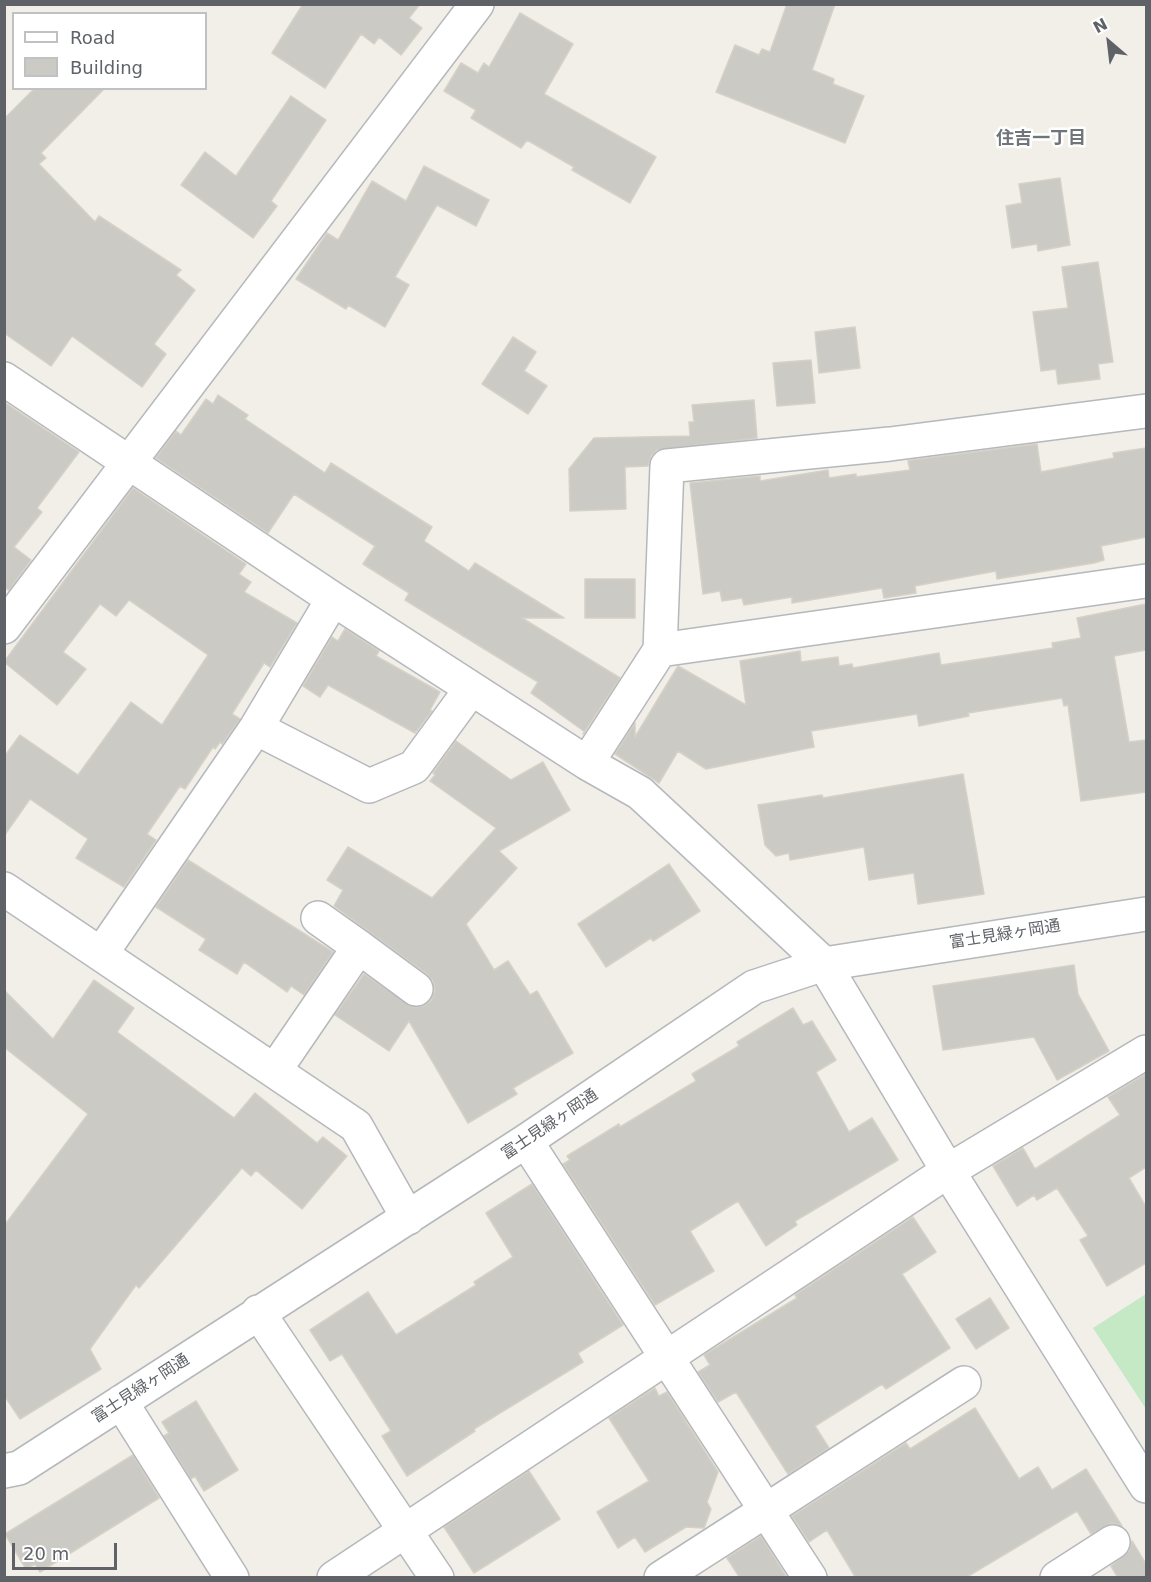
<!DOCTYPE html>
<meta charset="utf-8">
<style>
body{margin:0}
#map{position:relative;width:1151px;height:1582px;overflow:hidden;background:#f1efe8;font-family:"DejaVu Sans",sans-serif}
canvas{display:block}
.frame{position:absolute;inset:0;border:6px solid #5f6368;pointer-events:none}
.legend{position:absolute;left:12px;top:12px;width:195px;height:78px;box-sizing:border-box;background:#fff;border:2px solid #bfc1c3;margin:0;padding:8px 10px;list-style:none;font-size:18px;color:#5f6368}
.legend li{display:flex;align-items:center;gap:12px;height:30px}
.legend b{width:30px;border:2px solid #bfc1c3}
.north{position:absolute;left:1079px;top:12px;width:60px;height:60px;-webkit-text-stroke:4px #fff;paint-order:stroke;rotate:332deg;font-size:16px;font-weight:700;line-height:24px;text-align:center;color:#5f6368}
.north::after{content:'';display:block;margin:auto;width:21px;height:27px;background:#5f6368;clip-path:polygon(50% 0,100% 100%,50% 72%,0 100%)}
.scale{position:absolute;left:12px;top:1543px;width:105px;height:27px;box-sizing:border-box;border:3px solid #5f6368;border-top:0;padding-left:8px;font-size:18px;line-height:21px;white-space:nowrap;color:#5f6368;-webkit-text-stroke:4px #fff;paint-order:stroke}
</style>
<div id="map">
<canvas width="1151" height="1582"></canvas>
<div class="frame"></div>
<ul class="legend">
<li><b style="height:8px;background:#fff"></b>Road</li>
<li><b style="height:16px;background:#cccac5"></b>Building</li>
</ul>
<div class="north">N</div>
<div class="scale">20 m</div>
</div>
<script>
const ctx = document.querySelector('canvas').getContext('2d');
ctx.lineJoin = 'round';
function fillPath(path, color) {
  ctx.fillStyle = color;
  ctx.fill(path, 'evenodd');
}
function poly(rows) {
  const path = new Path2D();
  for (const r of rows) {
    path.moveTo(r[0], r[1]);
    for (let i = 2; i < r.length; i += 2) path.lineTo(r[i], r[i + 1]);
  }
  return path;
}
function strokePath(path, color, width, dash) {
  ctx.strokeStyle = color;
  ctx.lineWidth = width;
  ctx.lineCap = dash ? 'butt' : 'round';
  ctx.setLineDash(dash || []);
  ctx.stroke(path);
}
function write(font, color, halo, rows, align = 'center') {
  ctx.font = font + ' "DejaVu Sans","Noto Sans JP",sans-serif';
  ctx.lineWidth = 5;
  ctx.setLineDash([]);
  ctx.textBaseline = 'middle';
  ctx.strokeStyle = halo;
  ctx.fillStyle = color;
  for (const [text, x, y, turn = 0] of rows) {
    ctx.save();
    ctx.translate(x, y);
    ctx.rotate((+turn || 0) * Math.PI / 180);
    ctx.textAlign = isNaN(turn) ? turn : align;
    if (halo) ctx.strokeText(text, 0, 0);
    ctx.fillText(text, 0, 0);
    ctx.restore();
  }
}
const green = poly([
 [1146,1294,1146,1409,1093,1328]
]);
const building = poly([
 [303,4,420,4,409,18,422,28,401,55,379,37,374,44,361,34,325,88,272,53,303,4],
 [787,4,835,4,812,70,834,79,833,84,864,96,845,143,716,92,735,45,759,55,762,49,770,52,787,4],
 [520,13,573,44,544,94,656,157,630,203,572,170,574,167,527,140,521,148,471,118,476,110,444,91,461,63,478,73,484,63,489,67,520,13],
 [35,88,105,88,41,153,46,158,39,164,95,222,99,216,181,270,176,275,195,290,154,344,166,354,142,387,72,336,51,366,4,333,4,119,35,88],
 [291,96,326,120,271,201,277,206,253,238,181,185,205,152,236,176,291,96],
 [424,166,489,200,476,226,437,205,395,277,409,285,385,327,348,305,346,309,296,279,327,233,338,240,372,181,406,201,424,166],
 [1060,178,1070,245,1038,251,1037,244,1012,248,1006,206,1022,203,1019,184,1060,178],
 [1098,262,1113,362,1098,364,1100,379,1058,384,1056,369,1041,371,1033,312,1068,308,1062,267,1098,262],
 [855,327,860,368,819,373,815,332,855,327],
 [513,337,536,352,524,371,547,386,528,414,482,384,513,337],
 [811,360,815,403,777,406,773,363,811,360],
 [218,395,248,415,245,419,325,473,331,463,432,527,424,541,469,571,475,563,564,618,522,618,620,678,583,734,585,732,531,693,538,682,405,600,409,593,363,564,375,546,294,494,268,533,156,458,176,431,181,435,206,399,213,404,218,395],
 [754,400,757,438,657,450,651,456,648,466,625,467,626,509,570,511,569,469,594,438,690,436,689,422,694,422,692,405,754,400],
 [4,402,79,452,37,508,42,512,14,547,31,560,9,590,4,587,4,402],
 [1037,444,1041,472,1114,458,1113,453,1146,448,1146,537,1101,546,1104,560,1094,563,997,579,996,571,915,586,916,593,884,598,882,588,792,603,792,597,744,605,742,598,722,601,720,591,703,594,690,483,760,476,760,481,828,470,829,478,856,474,856,477,910,470,908,461,912,460,1037,444],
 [133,488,246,564,239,574,251,582,244,592,297,623,270,667,264,663,232,714,240,719,222,744,220,742,215,749,213,747,185,789,180,786,147,834,156,840,124,887,76,858,88,839,30,799,4,836,4,757,20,735,78,775,131,702,162,725,208,655,129,600,116,616,100,604,63,652,86,669,57,705,4,662,133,488],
 [585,579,635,579,635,618,585,618,585,579],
 [1146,604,1146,650,1114,656,1129,742,1146,740,1146,792,1081,801,1068,705,1064,706,1062,698,968,713,969,716,919,726,917,714,811,731,814,747,706,769,678,751,659,783,615,754,635,723,635,737,678,666,746,705,740,661,800,651,801,662,838,657,839,666,852,664,853,668,939,653,941,665,1053,648,1052,643,1081,638,1077,618,1146,604],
 [345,629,379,651,376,656,440,692,430,710,432,711,415,733,328,685,320,697,303,686,332,637,338,641,345,629],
 [456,741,511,780,543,762,570,810,499,851,517,868,466,924,494,970,508,961,530,995,537,991,573,1053,513,1088,517,1094,468,1123,409,1021,389,1051,335,1015,364,974,413,1007,423,1006,431,1001,435,990,433,981,427,974,334,906,343,890,327,880,348,847,432,898,496,828,430,781,435,775,433,773,456,741],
 [963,774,984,894,918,904,914,873,869,880,864,847,790,860,789,853,776,856,765,845,758,805,822,795,823,798,963,774],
 [188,860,333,952,304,995,291,986,287,992,244,962,237,974,199,950,206,939,156,907,188,860],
 [669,864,700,911,653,941,651,938,606,967,578,924,669,864],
 [1074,965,1078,994,1109,1051,1057,1080,1034,1037,943,1050,933,986,1074,965],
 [94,980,134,1008,117,1032,234,1118,255,1093,317,1143,323,1137,347,1156,302,1209,256,1170,251,1176,242,1168,139,1288,136,1285,90,1349,101,1369,20,1419,4,1395,4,1226,88,1114,4,1047,4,990,53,1039,94,980],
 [793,1008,803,1025,812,1021,836,1060,816,1072,849,1132,872,1118,898,1160,795,1221,797,1225,766,1246,738,1201,690,1231,714,1271,655,1305,563,1164,570,1160,567,1156,619,1124,620,1127,696,1081,692,1074,739,1046,737,1042,793,1008],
 [1146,1074,1146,1167,1129,1178,1146,1207,1146,1263,1107,1286,1080,1240,1088,1236,1057,1188,1037,1200,1034,1195,1017,1206,993,1166,1023,1148,1035,1169,1120,1115,1108,1097,1146,1074],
 [532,1184,623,1325,578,1353,583,1362,474,1429,475,1431,407,1476,382,1436,391,1431,342,1354,330,1361,310,1330,368,1292,396,1335,476,1285,474,1282,513,1257,486,1213,532,1184],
 [913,1217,936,1252,902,1274,950,1348,886,1389,882,1384,815,1426,829,1448,788,1474,736,1392,718,1402,698,1372,710,1365,704,1355,797,1298,795,1295,913,1217],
 [990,1298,1009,1328,976,1349,956,1319,990,1298],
 [655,1388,659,1396,667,1392,718,1472,707,1502,711,1509,704,1528,686,1527,645,1552,635,1537,618,1548,597,1512,649,1481,609,1418,655,1388],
 [196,1401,238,1470,204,1491,195,1476,191,1479,164,1436,169,1433,162,1422,196,1401],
 [975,1408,1019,1479,1038,1467,1052,1490,1086,1469,1122,1526,1112,1523,1091,1534,1077,1511,965,1578,856,1578,827,1530,809,1542,792,1516,906,1443,910,1449,975,1408],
 [133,1455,159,1498,40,1572,35,1564,26,1569,5,1534,133,1455],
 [529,1471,560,1519,474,1573,444,1527,529,1471],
 [761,1536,787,1578,740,1578,727,1558,761,1536],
 [1132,1541,1146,1564,1146,1578,1118,1578,1111,1566,1129,1551,1132,1541]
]);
const minor = poly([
 [4,379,333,599,587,763,640,793,824,964,948,1171,1146,1486],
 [4,627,477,4],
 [660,650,1146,581],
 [256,728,369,786,414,767,471,689],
 [587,763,660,650,667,466,890,444,1146,411],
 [4,889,356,1126,408,1218],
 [318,918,359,947],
 [101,954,256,728,333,599],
 [275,1070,359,947,416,989],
 [526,1141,810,1578],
 [258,1312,437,1578],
 [121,1402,232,1578],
 [4,1471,19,1468,526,1141,754,987,824,964,1146,914],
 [334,1578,948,1171,1146,1052],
 [661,1578,964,1383],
 [1057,1578,1113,1542]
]);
const streetNames = [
 ["富士見緑ヶ岡通",1005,935,-9],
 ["富士見緑ヶ岡通",550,1125,-34],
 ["富士見緑ヶ岡通",141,1389,-33]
];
const neighbourhoodNames = [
 ["住吉一丁目",1041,139]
];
fillPath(green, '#c5e8c5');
fillPath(building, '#cccac5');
strokePath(building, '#d6d1c6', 1.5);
strokePath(minor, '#b5b8bc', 36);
strokePath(minor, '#fff', 33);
write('16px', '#5f6368', '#fff', streetNames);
write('bold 18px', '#70757a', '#fff', neighbourhoodNames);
</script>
